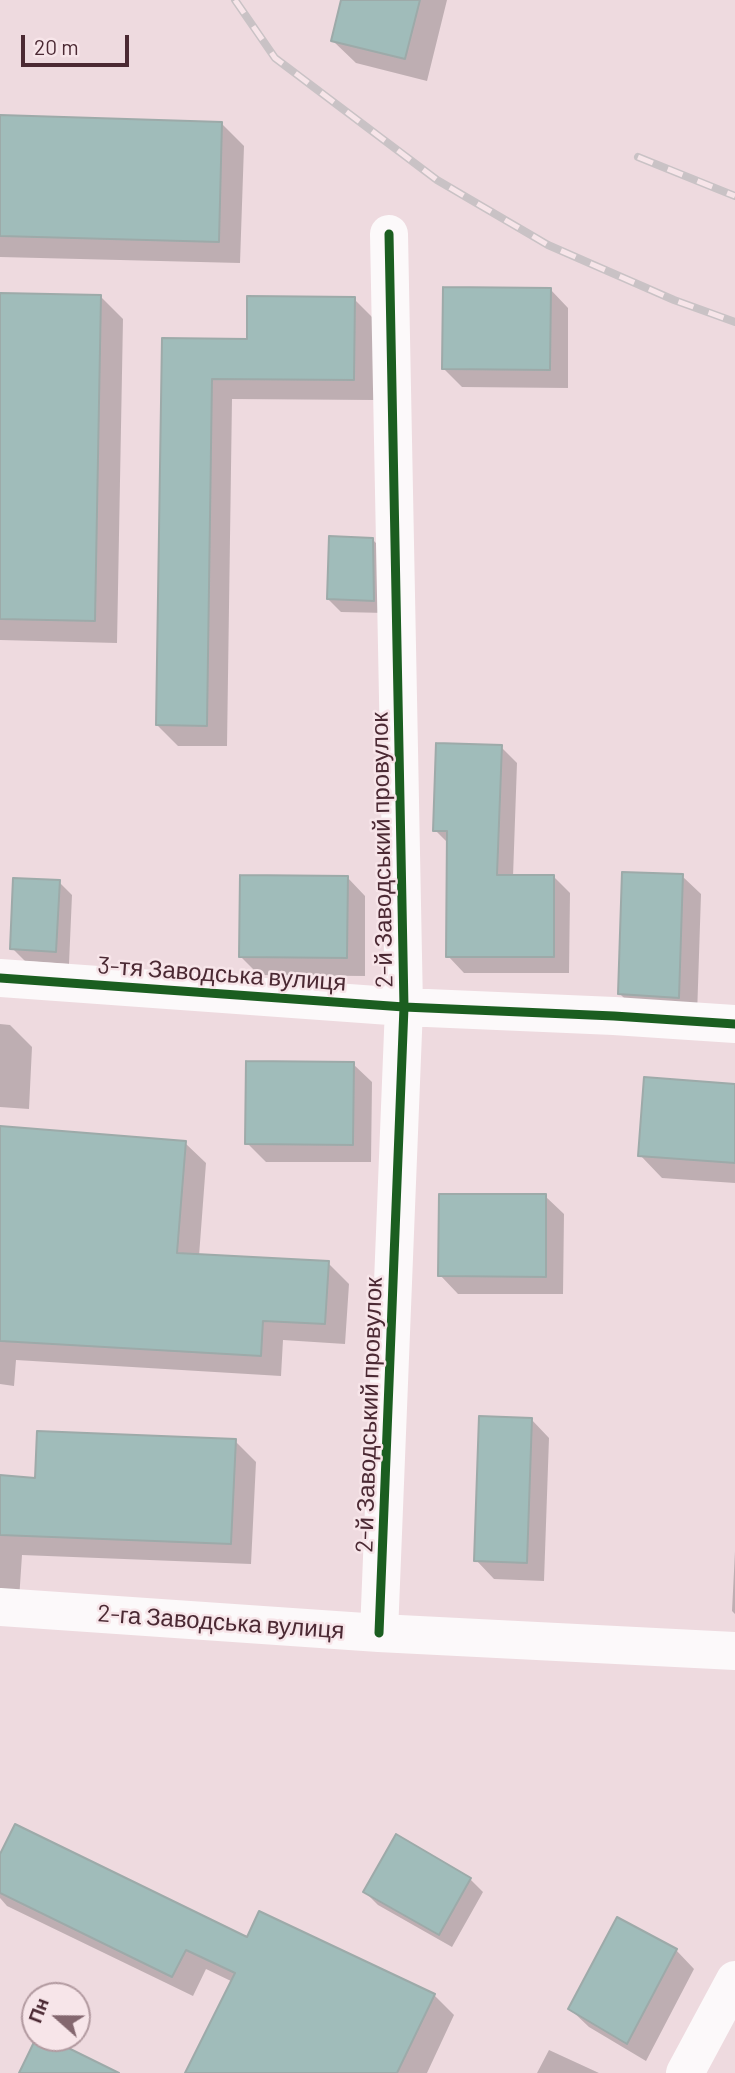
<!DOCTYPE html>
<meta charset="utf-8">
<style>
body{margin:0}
#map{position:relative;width:735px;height:2073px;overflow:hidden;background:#eedadf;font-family:Barlow,sans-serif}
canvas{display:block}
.north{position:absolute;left:21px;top:1982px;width:70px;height:70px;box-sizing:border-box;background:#f7e5e9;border:2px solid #b29aa0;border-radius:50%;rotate:291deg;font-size:19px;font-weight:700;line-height:28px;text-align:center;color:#4b2933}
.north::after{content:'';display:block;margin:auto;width:24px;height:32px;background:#84676f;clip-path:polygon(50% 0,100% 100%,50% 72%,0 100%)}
.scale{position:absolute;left:21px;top:35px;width:108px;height:32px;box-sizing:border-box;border:4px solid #4b2933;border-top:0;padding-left:9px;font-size:21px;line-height:24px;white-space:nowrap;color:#4b2933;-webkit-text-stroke:5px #f7e5e9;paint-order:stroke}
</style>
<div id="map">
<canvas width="735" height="2073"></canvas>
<div class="north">Пн</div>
<div class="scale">20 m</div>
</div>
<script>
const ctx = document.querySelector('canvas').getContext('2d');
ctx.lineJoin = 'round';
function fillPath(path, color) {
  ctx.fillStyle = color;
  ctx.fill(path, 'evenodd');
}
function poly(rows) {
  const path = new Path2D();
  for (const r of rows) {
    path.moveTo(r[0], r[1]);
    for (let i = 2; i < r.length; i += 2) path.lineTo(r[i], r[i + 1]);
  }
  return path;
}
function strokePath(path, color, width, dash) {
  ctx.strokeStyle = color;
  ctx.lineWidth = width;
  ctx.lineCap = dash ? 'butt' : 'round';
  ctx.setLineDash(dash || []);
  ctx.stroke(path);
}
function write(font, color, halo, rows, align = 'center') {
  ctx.font = font + ' Barlow,sans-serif';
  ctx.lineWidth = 5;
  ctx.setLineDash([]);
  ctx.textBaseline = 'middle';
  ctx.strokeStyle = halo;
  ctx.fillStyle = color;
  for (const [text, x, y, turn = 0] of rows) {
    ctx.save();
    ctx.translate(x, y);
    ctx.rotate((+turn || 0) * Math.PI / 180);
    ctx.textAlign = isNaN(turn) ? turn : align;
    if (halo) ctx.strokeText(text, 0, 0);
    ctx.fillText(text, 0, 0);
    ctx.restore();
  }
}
const shadow = poly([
 [343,0,447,0,427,81,356,63,333,41],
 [0,117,221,123,244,146,240,263,0,257],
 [550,289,568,308,568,388,462,387,444,369],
 [0,295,101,297,123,319,117,643,0,640],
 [354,299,375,320,374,400,232,399,227,746,178,746,157,725,164,340,248,341],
 [372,539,385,552,386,613,341,612,328,599],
 [501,747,517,763,513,877,554,877,570,893,569,973,464,973,448,956,449,844,435,830],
 [682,876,701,894,697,1016,638,1012,620,994],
 [347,877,365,896,365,976,259,975,241,957],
 [59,882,72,895,69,964,25,961,12,948],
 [0,1024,10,1025,32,1047,29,1109,0,1107],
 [353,1064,372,1082,371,1162,266,1162,247,1143],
 [735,1086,735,1183,662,1178,640,1155],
 [0,1128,185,1143,206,1163,199,1256,328,1263,349,1284,345,1344,283,1340,281,1376,16,1360,14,1386,0,1384],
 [545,1196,564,1214,563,1294,458,1294,440,1275],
 [531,1419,549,1438,544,1581,494,1579,476,1560],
 [235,1441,256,1462,251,1564,22,1555,19,1600,0,1599,0,1477,37,1480],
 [735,1551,735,1614,732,1611],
 [0,1858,248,1939,434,1995,454,2015,427,2073,187,2073,233,1982,206,1969,193,1996,7,1906,0,1898],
 [470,1879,483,1892,452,1947,378,1905,365,1892],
 [676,1950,694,1969,646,2061,589,2027,570,2009],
 [549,2050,599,2073,537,2073]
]);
const building = poly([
 [341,0,420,0,405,59,331,41,341,0],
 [0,115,222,122,219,242,0,236,0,115],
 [443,287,551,288,550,370,442,369,443,287],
 [0,293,101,295,95,621,0,619,0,293],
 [247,296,355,297,354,380,212,379,207,726,156,725,162,338,247,339,247,296],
 [329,536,373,538,374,601,327,599,329,536],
 [436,743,502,745,497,875,554,875,554,957,446,957,447,831,433,831,436,743],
 [622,872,683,874,679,998,618,994,622,872],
 [240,875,348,876,347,958,239,957,240,875],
 [13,878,60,880,56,952,10,949,13,878],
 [246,1061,354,1062,353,1145,245,1144,246,1061],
 [644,1077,735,1084,735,1163,638,1156,644,1077],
 [0,1126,186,1141,177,1253,329,1261,325,1324,263,1321,261,1356,0,1341,0,1126],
 [439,1194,546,1194,546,1277,438,1276,439,1194],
 [479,1416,532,1418,527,1563,474,1561,479,1416],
 [37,1431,236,1439,231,1544,0,1535,0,1475,35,1478,37,1431],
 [15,1824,247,1937,259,1911,435,1994,397,2073,185,2073,235,1973,186,1950,172,1977,0,1893,0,1854,15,1824],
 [396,1834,471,1878,439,1935,363,1892,396,1834],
 [617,1917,677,1949,627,2044,568,2009,617,1917],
 [36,2038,48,2038,119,2073,19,2073,36,2038]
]);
const minor = poly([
 [0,978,404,1007,614,1016,735,1024],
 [0,1607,379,1633,735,1651],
 [379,1633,404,1007,389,234],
 [685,2073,735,1980]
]);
const rail = poly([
 [235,0,275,58,437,180,548,245,674,300,735,322],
 [638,157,735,196]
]);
const cycleway = poly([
 [0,978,404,1007,614,1016,735,1024],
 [379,1633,404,1007,389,234]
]);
const streetNames = [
 ["2-й Заводський провулок",382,850,-91],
 ["3-тя Заводська вулиця",222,974,4],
 ["2-й Заводський провулок",369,1415,-88],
 ["2-га Заводська вулиця",221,1622,4]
];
fillPath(shadow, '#0003');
fillPath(building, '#a0bcba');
strokePath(building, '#9daaa9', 2);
strokePath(minor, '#fcf9fa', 38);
strokePath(rail, '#c9c2c5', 8);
strokePath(rail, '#f7e5e9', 5, [16]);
strokePath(cycleway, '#1b5e20', 9);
write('24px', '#4b2933', '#f7e5e9', streetNames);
</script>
